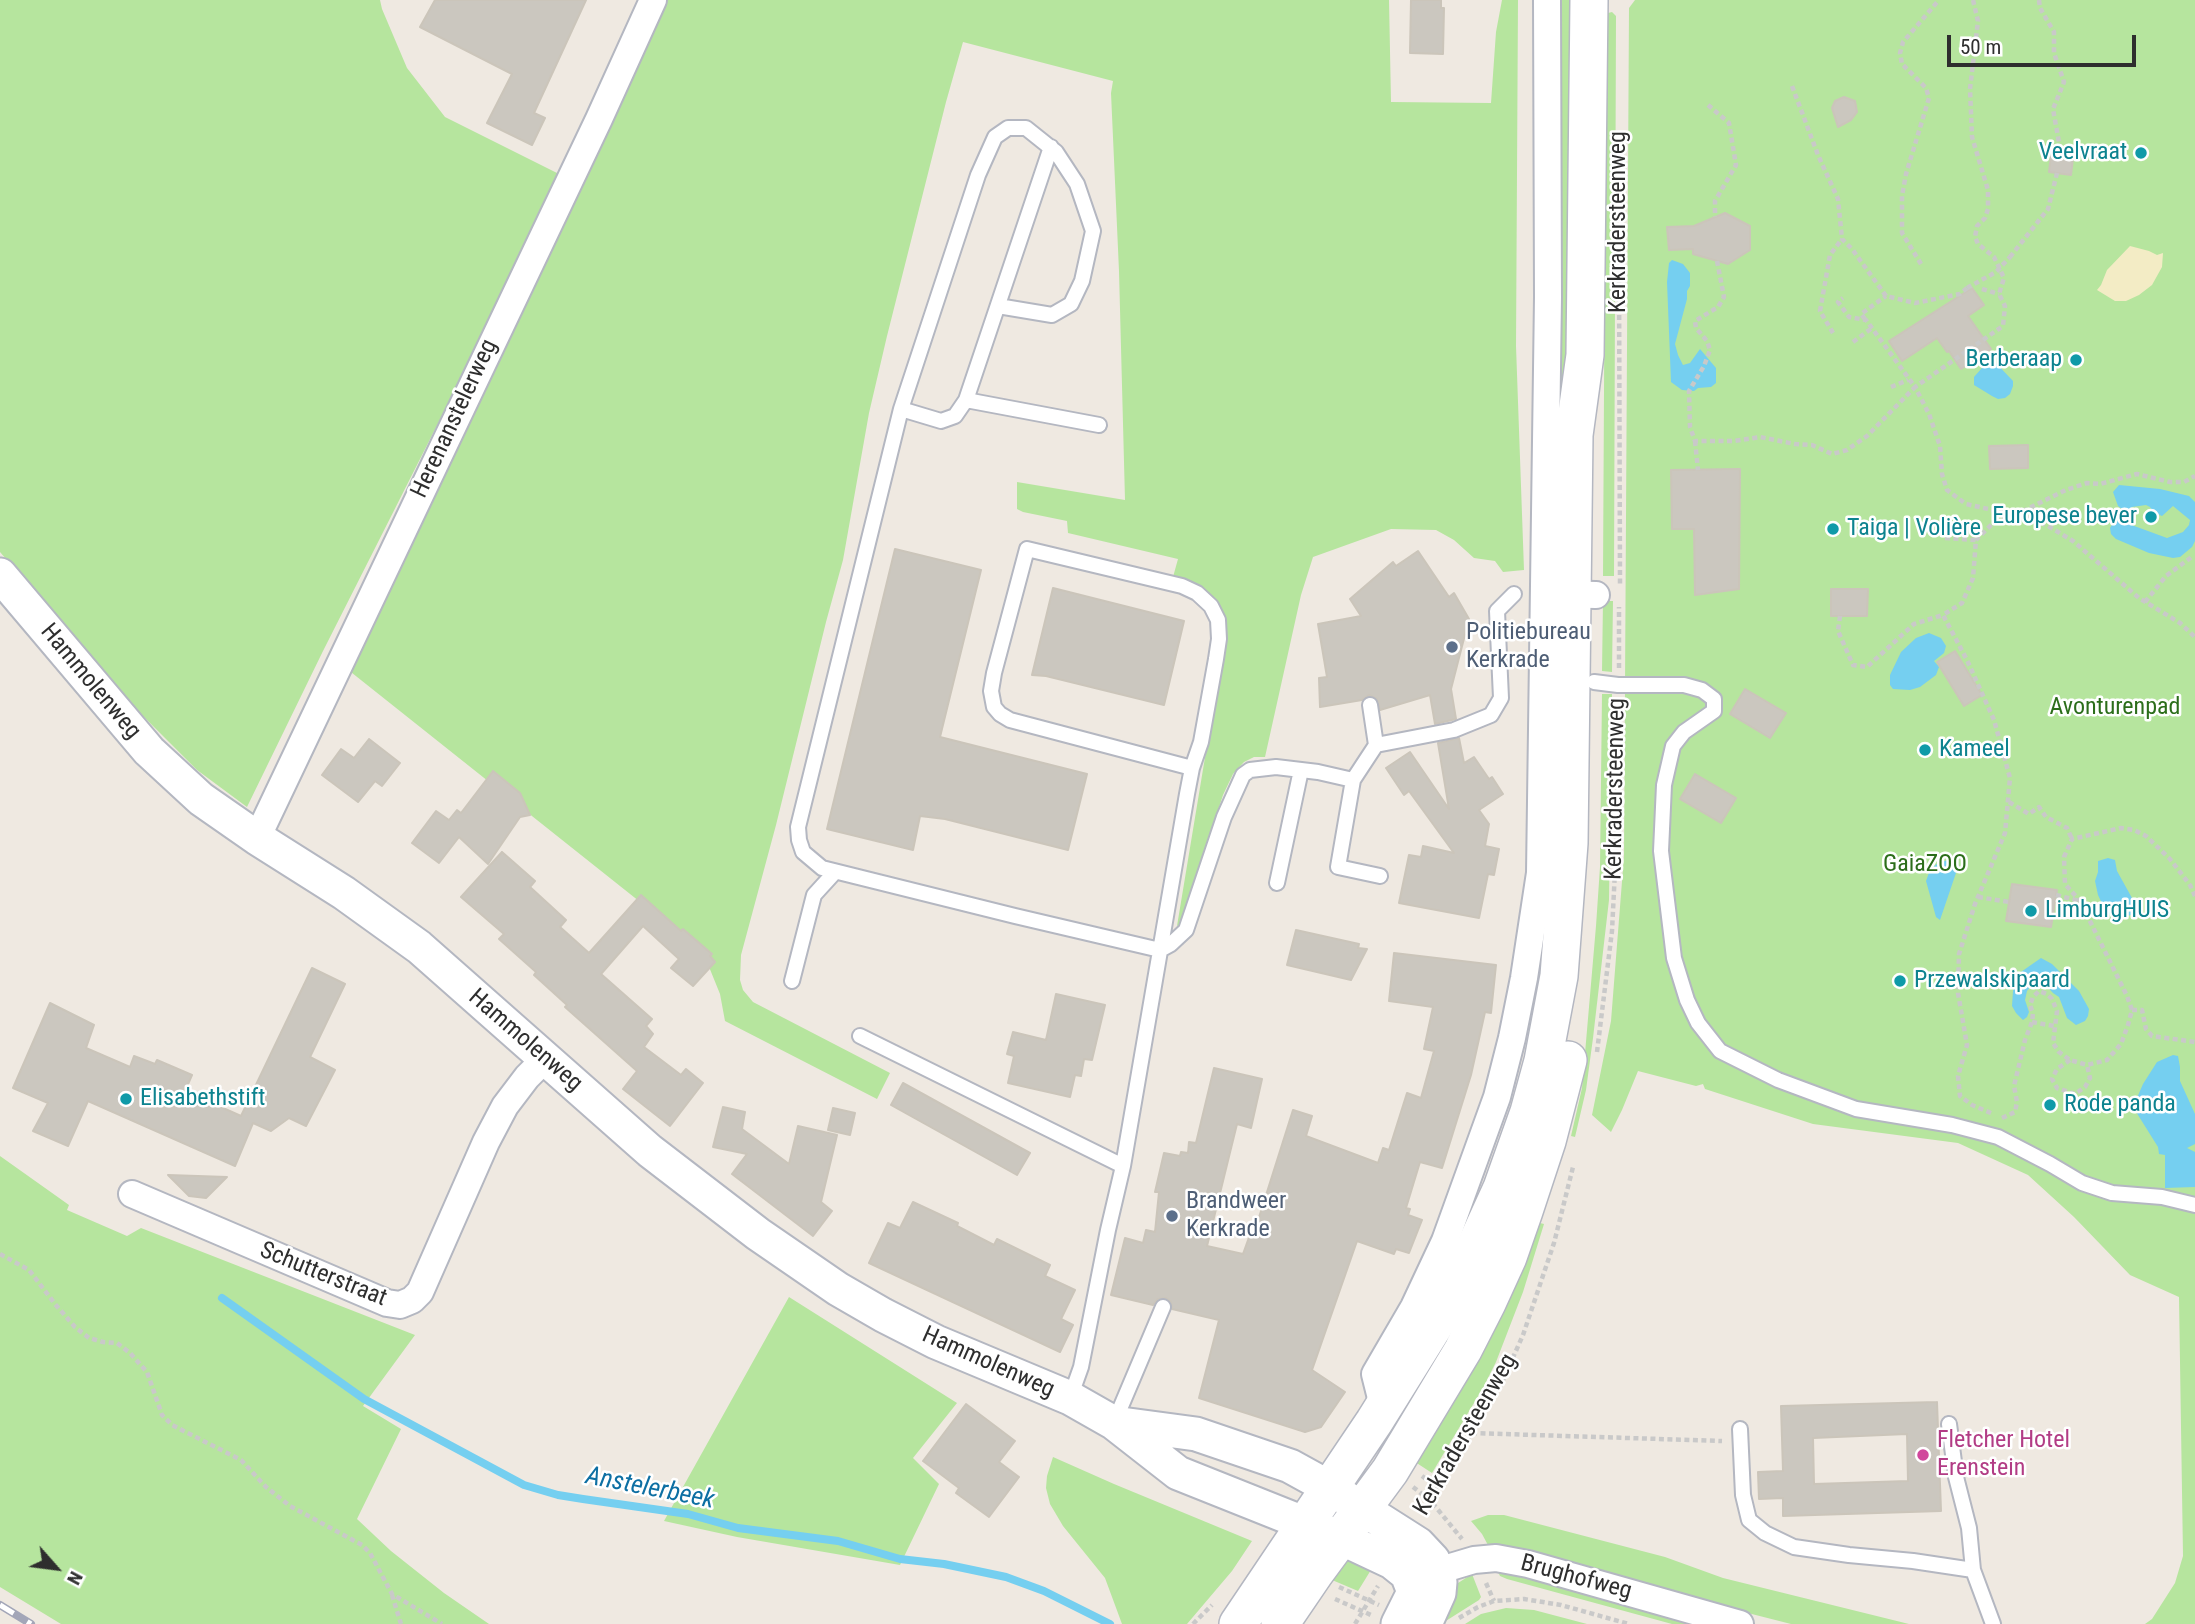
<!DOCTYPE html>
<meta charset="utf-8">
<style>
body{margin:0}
#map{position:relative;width:2195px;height:1624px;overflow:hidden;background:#efe9e1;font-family:"Roboto Condensed",sans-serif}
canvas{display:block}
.north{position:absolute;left:21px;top:1533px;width:70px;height:70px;-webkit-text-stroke:5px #fff;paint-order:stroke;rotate:118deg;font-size:19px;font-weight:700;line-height:28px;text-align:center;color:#2e2e2e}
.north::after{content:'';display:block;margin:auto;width:24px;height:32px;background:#2e2e2e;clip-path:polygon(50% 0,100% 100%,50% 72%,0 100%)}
.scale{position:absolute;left:1947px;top:35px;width:189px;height:32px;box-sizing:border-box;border:4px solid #2e2e2e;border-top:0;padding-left:9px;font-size:21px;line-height:24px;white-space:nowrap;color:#2e2e2e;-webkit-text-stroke:5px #fff;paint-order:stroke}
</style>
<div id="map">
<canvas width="2195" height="1624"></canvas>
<div class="north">N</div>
<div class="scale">50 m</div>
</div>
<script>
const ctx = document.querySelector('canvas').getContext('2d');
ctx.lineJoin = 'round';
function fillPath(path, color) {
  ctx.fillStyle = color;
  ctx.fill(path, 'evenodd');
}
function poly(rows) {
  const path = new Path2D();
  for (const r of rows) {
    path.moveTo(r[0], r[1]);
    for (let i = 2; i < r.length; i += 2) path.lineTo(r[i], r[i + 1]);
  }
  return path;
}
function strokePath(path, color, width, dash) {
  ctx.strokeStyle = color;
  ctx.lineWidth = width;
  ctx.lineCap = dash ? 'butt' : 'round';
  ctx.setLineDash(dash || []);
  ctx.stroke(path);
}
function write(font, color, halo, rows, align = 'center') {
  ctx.font = font + ' "Roboto Condensed",sans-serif';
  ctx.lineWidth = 5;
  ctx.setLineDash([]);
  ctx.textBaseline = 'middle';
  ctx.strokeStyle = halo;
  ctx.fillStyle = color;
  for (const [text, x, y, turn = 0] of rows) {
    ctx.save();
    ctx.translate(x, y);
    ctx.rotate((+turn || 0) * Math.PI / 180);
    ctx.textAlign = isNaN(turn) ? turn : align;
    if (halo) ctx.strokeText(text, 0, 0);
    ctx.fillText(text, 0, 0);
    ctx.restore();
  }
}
const green = poly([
 [0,0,380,0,382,9,407,68,445,117,563,176,323,651,247,807,197,770,134,707,0,552],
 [658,0,1389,0,1391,102,1491,103,1496,32,1502,0,1518,0,1516,346,1524,570,1503,572,1495,561,1474,558,1454,540,1436,530,1391,529,1313,557,1301,595,1265,757,1254,757,1244,762,1233,774,1223,795,1181,924,1177,926,1224,643,1224,627,1173,577,1178,559,1068,533,1067,521,1023,512,1017,509,1017,482,1125,500,1119,271,1111,93,1113,81,963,42,946,102,887,336,869,413,843,560,826,622,776,825,741,955,740,980,743,990,753,1002,890,1073,877,1099,725,1021,720,994,703,952,337,661],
 [1558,0,1572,0,1565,574,1555,282],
 [1635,0,2195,0,2195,1624,2145,1624,2152,1619,2175,1583,2183,1556,2179,1297,2130,1275,2074,1217,2028,1175,1958,1143,1813,1124,1705,1089,1703,1084,1696,1086,1638,1071,1622,1110,1611,1132,1592,1115,1611,1021,1624,856,1629,8],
 [1612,12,1616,16,1614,576,1603,576,1606,19,1608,13],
 [1603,601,1613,601,1612,672,1602,671],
 [1602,694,1612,694,1609,900,1593,1038,1586,1090,1575,1137,1571,1136,1582,1088,1596,926,1600,867],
 [0,1156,69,1205,67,1210,127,1236,141,1228,415,1335,363,1406,401,1429,357,1519,391,1551,444,1593,489,1624,61,1624,0,1587],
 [1536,1222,1544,1224,1523,1292,1496,1362,1483,1388,1432,1473,1409,1458],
 [789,1297,957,1403,913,1458,939,1484,900,1565,737,1537,664,1521],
 [1053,1457,1114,1484,1252,1541,1232,1571,1187,1624,1122,1624,1105,1578,1063,1526,1050,1504,1046,1488,1047,1476],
 [1488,1515,1504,1515,1665,1557,1723,1578,1909,1624,1791,1624,1489,1547,1482,1534,1471,1521],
 [1353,1559,1374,1565,1358,1591,1325,1577,1346,1561],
 [1496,1568,1713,1624,1672,1624,1507,1579,1500,1576],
 [1472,1574,1481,1597,1479,1600,1441,1624,1455,1585],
 [1506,1608,1534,1610,1587,1624,1465,1624,1481,1614]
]);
const sand = poly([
 [2130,246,2149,251,2157,255,2163,253,2162,267,2152,285,2139,295,2126,301,2115,301,2097,290,2101,285,2107,270]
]);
const water = poly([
 [1672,260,1683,264,1690,273,1690,286,1687,291,1687,299,1675,344,1678,355,1683,365,1690,363,1700,349,1716,368,1716,383,1711,387,1698,388,1694,391,1682,390,1671,382,1667,282,1669,263],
 [1989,360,1993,360,2013,381,2013,386,2010,394,2005,398,1998,399,1992,396,1974,385,1974,377],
 [2119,485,2160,489,2189,496,2195,502,2195,541,2192,547,2180,557,2173,558,2149,553,2116,539,2111,534,2110,528,2113,523,2118,520,2167,538,2183,532,2189,525,2190,520,2173,506,2162,516,2153,512,2150,507,2146,505,2132,507,2128,510,2122,509,2118,506,2113,492],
 [1929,633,1941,638,1946,646,1944,653,1934,661,1939,667,1936,675,1920,687,1910,690,1893,689,1890,685,1890,675,1901,652,1916,638],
 [2108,858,2115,860,2117,871,2132,898,2134,914,2124,917,2113,916,2106,912,2098,895,2095,881,2098,872,2098,861],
 [1948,860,1957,865,1956,873,1940,920,1936,917,1926,881,1930,870,1938,863],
 [2041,958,2052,964,2079,991,2089,1009,2088,1016,2085,1021,2076,1025,2067,1018,2059,997,2053,993,2038,977,2027,991,2025,1000,2029,1012,2027,1017,2023,1020,2016,1013,2012,1006,2013,991,2018,974],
 [2173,1055,2178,1056,2180,1067,2180,1081,2195,1114,2195,1144,2187,1148,2195,1152,2195,1187,2165,1188,2165,1155,2159,1154,2158,1147,2133,1107,2143,1084,2157,1062]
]);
const stream = poly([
 [222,1298,364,1399,524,1485,558,1495,583,1499,688,1514,738,1528,838,1541,900,1559,944,1564,1006,1577,1044,1591,1110,1624]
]);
const building = poly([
 [435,0,586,0,534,113,545,118,532,145,487,123,512,74,420,27,435,0],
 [1411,0,1441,0,1441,8,1444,8,1443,54,1410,53,1411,0],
 [1844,97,1855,101,1857,112,1851,120,1838,127,1832,108,1835,101,1844,97],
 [2052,147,2074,150,2071,175,2049,172,2052,147],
 [1725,213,1750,226,1750,250,1728,264,1693,254,1693,249,1669,250,1667,227,1694,226,1725,213],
 [1972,288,1984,305,1968,316,1991,349,1961,369,1949,351,1947,352,1937,338,1902,361,1889,341,1972,288],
 [2028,445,2028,468,1990,469,1989,446,2028,445],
 [1740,469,1739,589,1695,595,1694,529,1672,529,1671,470,1740,469],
 [895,549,981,570,940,737,1087,774,1068,850,945,819,920,816,913,850,827,829,895,549],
 [1418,551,1449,597,1454,593,1469,619,1451,689,1456,719,1435,724,1430,695,1380,710,1377,699,1369,695,1362,700,1320,707,1319,678,1327,677,1318,624,1361,616,1350,599,1393,562,1396,566,1418,551],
 [1053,588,1184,621,1164,705,1046,676,1032,675,1053,588],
 [1831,589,1868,589,1867,616,1831,616,1831,589],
 [1955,651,1982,695,1964,706,1937,662,1955,651],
 [1745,689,1786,713,1770,738,1730,714,1745,689],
 [1459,738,1464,763,1474,757,1489,779,1492,777,1503,794,1479,810,1489,824,1485,846,1499,849,1494,875,1488,874,1479,918,1399,903,1409,855,1421,857,1423,846,1454,853,1409,791,1404,795,1386,768,1410,752,1449,809,1438,743,1459,738],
 [369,739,400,763,382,786,375,781,358,802,322,775,341,749,354,758,369,739],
 [493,771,520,793,530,815,520,817,488,864,459,837,439,863,412,843,436,811,449,820,457,810,461,813,493,771],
 [1695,774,1736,798,1721,823,1680,799,1695,774],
 [502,852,535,881,530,887,566,920,560,927,589,953,641,895,681,931,683,929,712,954,710,956,715,962,693,986,671,968,679,959,643,926,601,974,652,1019,646,1026,653,1034,644,1047,681,1075,686,1069,703,1083,670,1126,623,1089,637,1071,565,1007,567,1005,534,975,536,972,499,939,504,934,461,897,502,852],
 [2012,884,2057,890,2051,927,2006,921,2012,884],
 [1296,930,1359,944,1358,948,1367,949,1351,980,1287,965,1296,930],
 [1394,953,1496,965,1491,1013,1485,1012,1471,1075,1442,1168,1420,1162,1406,1208,1410,1209,1408,1215,1422,1220,1409,1253,1396,1249,1394,1254,1357,1241,1312,1370,1345,1392,1321,1427,1305,1432,1199,1398,1219,1320,1172,1309,1171,1302,1166,1298,1158,1299,1153,1305,1111,1295,1125,1238,1143,1243,1146,1230,1155,1232,1159,1192,1155,1192,1164,1153,1180,1156,1181,1152,1188,1153,1189,1142,1196,1143,1214,1068,1262,1079,1251,1128,1237,1124,1207,1246,1243,1254,1252,1229,1255,1230,1293,1110,1312,1116,1306,1136,1378,1163,1383,1148,1389,1150,1407,1093,1421,1098,1434,1051,1424,1049,1433,1007,1389,1001,1394,953],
 [312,968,345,984,310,1057,335,1070,306,1126,289,1118,271,1131,253,1123,235,1166,88,1101,68,1146,33,1131,48,1103,13,1088,50,1003,94,1025,86,1048,130,1067,134,1056,155,1064,157,1060,192,1075,185,1091,241,1116,312,968],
 [1056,994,1105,1005,1092,1060,1084,1059,1081,1076,1075,1075,1070,1097,1008,1083,1014,1056,1007,1054,1013,1032,1046,1040,1056,994],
 [903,1083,1030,1153,1017,1175,891,1105,903,1083],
 [723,1107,745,1112,742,1129,789,1164,798,1126,837,1135,821,1202,832,1211,813,1236,732,1174,747,1154,713,1147,723,1107],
 [833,1108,855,1113,850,1135,828,1130,833,1108],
 [168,1175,227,1177,206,1198,189,1196,168,1175],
 [913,1202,958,1223,957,1226,994,1245,997,1239,1050,1265,1045,1276,1075,1290,1061,1319,1073,1325,1060,1352,869,1263,888,1223,900,1228,913,1202],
 [1937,1402,1941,1511,1783,1516,1783,1498,1759,1499,1758,1472,1783,1471,1781,1406,1937,1402],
 [1907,1434,1908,1481,1814,1484,1813,1438,1907,1434],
 [966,1404,1015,1441,999,1462,1019,1477,989,1517,956,1493,959,1488,923,1461,966,1404]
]);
const path = poly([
 [1973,0,1978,21,1970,89,1972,137,1988,190,1988,209,1985,218,1977,226,1975,237,1978,244,1994,257,2004,278,1999,294,2005,306,2003,326,1915,387,1929,414,1940,446,1942,474,1947,490,1966,504,2033,519,2048,526,2073,541,2139,598,2180,623,2195,637],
 [2039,0,2040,8,2054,32,2054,53,2064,82,2053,109,2060,148],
 [1792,86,1818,155,1838,199,1842,239,1852,249,1886,296,1915,303,1960,294,1967,288],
 [1708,105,1729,123,1736,165,1715,201,1715,217],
 [2010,257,2048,209,2057,173],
 [1717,261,1724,297,1718,307,1695,321,1696,328,1707,341,1710,350,1704,366,1689,391,1690,427,1695,441,1734,441,1760,437,1795,444,1812,445,1832,454,1847,450,1867,436,1915,387,1866,320,1849,317,1838,302,1843,298],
 [1619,264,1620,584],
 [1921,264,1902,233,1902,196,1906,174,1929,98,1926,88,1902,64,1900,53,1903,42,1939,0],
 [1982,289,1999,294],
 [1865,319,1861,314,1886,296],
 [1833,333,1820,311,1830,255,1842,239],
 [1853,342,1872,328],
 [1891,387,1908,380],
 [1695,441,1698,470],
 [2015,515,2066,490,2087,483,2100,484,2137,474,2170,482,2184,482,2195,476],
 [1945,538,1976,540],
 [2145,602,2166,576,2193,556],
 [1840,616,1838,631,1853,665,1867,667,1914,624,1943,615],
 [1619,668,1619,607],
 [2009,802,2029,814,2039,807,2046,817,2067,828,2072,839],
 [2056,895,2080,901],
 [1978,897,2009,902],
 [2132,1010,2142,1010,2146,1029,2152,1036,2195,1042],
 [2032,1022,2054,1026],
 [1597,1052,1612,931,1618,810,1618,702],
 [2070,1060,2057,1069,2052,1079,2057,1088,2075,1094,2085,1087,2090,1078,2087,1065],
 [1991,1113,1972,1105,1960,1096,1958,1076,1967,1045,1958,993,1959,954,1975,904,2005,833,2010,778,1994,720,1967,660,1943,615,1962,603,1973,578,1976,540,1993,523,2013,515],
 [2002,1118,2015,1112,2017,1102,2014,1086,2025,1040,2032,1022,2033,1013,2030,1005,2033,997,2039,991,2047,994,2052,999,2057,1011,2053,1043,2059,1052,2070,1060,2087,1065,2107,1060,2121,1044,2128,1025,2132,1010,2127,996,2080,901,2065,884,2064,857,2072,839,2121,828,2134,830,2146,836,2170,859,2190,885,2195,896],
 [0,1254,29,1270,55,1304,75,1327,89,1338,103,1342,117,1343,130,1353,147,1372,162,1415,172,1425,241,1460,266,1487,290,1506,362,1545,370,1553,392,1594,442,1624],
 [1472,1433,1722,1441],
 [1422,1476,1438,1488],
 [1413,1487,1430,1500,1462,1539],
 [1422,1512,1499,1389,1523,1335,1554,1243,1573,1167],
 [1486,1583,1494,1601],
 [1339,1587,1379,1605],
 [392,1595,401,1624],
 [1335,1599,1371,1615],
 [1459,1618,1478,1607,1494,1601,1524,1599,1561,1605,1629,1624],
 [1193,1624,1212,1605],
 [1355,1624,1378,1586]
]);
const service = poly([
 [998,306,1052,315,1071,304,1082,281,1093,231,1077,184,1056,152,1026,128,1008,128,995,137,978,175,901,409,798,827,799,840,803,852,822,868,1015,916,1160,950,1171,944,1186,930,1224,817,1243,775,1250,770,1276,767,1318,772,1353,780,1376,745,1454,730,1491,715,1501,698,1497,611,1514,594],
 [966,400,1099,425],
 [901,409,941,421,955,416,966,400,1051,147],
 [1594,682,1618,685,1684,685,1702,690,1714,699,1714,711,1684,732,1673,746,1664,785,1661,851,1674,958,1687,1000,1698,1023,1720,1051,1778,1080,1856,1109,1952,1125,1998,1137,2050,1164,2082,1183,2112,1193,2162,1197,2195,1205],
 [1370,705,1376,745],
 [1353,780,1338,867,1380,876],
 [1277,883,1301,770],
 [792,981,814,895,835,872],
 [860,1036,1123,1166],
 [1070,1398,1081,1367,1108,1230,1123,1166,1187,794,1192,768,1201,742,1216,659,1219,639,1218,620,1211,606,1197,593,1182,586,1027,549,994,673,991,691,994,707,1000,714,1010,720,1192,768],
 [1114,1423,1163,1307],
 [1949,1424,1956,1477,1969,1528,1973,1570],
 [1740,1429,1743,1495,1749,1520,1765,1533,1794,1547,1849,1555,1913,1561,1973,1570,1993,1624]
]);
const minor = poly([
 [1555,594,1596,595],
 [257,838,599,119,653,0],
 [132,1194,387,1303,400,1305,412,1300,420,1292,486,1142,505,1106,527,1077,546,1058],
 [1383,1406,1375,1374,1414,1307,1445,1241,1497,1097,1512,1038,1524,978,1540,873,1548,297,1547,0],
 [1417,1577,1474,1560,1496,1558,1528,1564,1740,1624]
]);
const tertiary = poly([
 [0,575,149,751,201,799,257,838,344,893,419,947,650,1151,758,1234,838,1289,883,1315,936,1342,1070,1398,1114,1423,1178,1473,1341,1538,1392,1562,1407,1574,1414,1592,1398,1624],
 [1114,1423,1196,1434,1290,1466,1330,1488,1418,1544,1433,1560,1440,1582,1439,1593,1425,1624]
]);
const secondary = poly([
 [1238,1624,1374,1422,1432,1329,1470,1258,1502,1188,1529,1112,1543,1061,1559,976,1569,843,1574,435,1585,355,1589,0],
 [1280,1624,1314,1574,1390,1471,1463,1350,1487,1303,1508,1257,1524,1211,1547,1141,1568,1060]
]);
const rail = poly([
 [0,1605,31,1624]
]);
const pathBridge = poly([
 [1967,288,1996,272,2010,257]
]);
const markers = [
 [2141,153,7,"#0f9aa8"],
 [2076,360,7,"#0f9aa8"],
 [2151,517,7,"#0f9aa8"],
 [1833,529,7,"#0f9aa8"],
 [1452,647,7,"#5c6f8a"],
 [1925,750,7,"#0f9aa8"],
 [2031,911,7,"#0f9aa8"],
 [1900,981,7,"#0f9aa8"],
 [126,1099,7,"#0f9aa8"],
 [2050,1105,7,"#0f9aa8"],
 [1172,1216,7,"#5c6f8a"],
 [1923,1455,7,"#d1479c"]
];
const cultureNames = [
 ["Veelvraat",2127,153,"right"],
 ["Berberaap",2062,360,"right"],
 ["Europese bever",2137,517,"right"],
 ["Taiga | Volière",1847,529],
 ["Kameel",1939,750],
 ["LimburgHUIS",2045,911],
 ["Przewalskipaard",1914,981],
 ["Elisabethstift",140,1099],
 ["Rode panda",2064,1105]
];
const streetNames = [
 ["Kerkradersteenweg",1619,222,-90],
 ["Herenanstelerweg",455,419,-65],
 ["Hammolenweg",90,682,50],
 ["Kerkradersteenweg",1616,789,-89],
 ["Hammolenweg",525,1041,41],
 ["Schutterstraat",323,1275,22],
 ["Hammolenweg",988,1363,24],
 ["Kerkradersteenweg",1466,1435,-60],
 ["Brughofweg",1576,1578,15]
];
const serviceNames = [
 ["Politiebureau",1466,633],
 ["Kerkrade",1466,661],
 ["Brandweer",1186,1202],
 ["Kerkrade",1186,1230]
];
const parkNames = [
 ["Avonturenpad",2115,708],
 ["GaiaZOO",1925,865]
];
const hotelNames = [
 ["Fletcher Hotel",1937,1441],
 ["Erenstein",1937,1469]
];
const waterNames = [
 ["Anstelerbeek",650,1489,11]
];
fillPath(green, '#b6e59e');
fillPath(sand, '#f3ecc5');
fillPath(water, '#75cff0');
strokePath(stream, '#75cff0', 8);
fillPath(building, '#cbc7bf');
strokePath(building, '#cbc5ba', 2);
strokePath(service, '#b4b7c1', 18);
strokePath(minor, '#b4b7c1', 30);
strokePath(tertiary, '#b4b7c1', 37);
strokePath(secondary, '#b4b7c1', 40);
strokePath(path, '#c9c9c9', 4.5, [5, 3.5]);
strokePath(service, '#fff', 14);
strokePath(minor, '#fff', 26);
strokePath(tertiary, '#fff', 33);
strokePath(secondary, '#fff', 37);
strokePath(rail, '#a3a6b8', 8);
strokePath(rail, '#fff', 5, [16]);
strokePath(pathBridge, '#c9c9c9', 4.5, [5, 3.5]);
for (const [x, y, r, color] of markers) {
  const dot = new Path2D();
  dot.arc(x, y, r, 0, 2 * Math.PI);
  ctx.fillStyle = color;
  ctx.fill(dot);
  strokePath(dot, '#fff', 2.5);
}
write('24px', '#0d838f', '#fff', cultureNames, 'left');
write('24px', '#2e2e2e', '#fff', streetNames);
write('24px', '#4e5e75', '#fff', serviceNames, 'left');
write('24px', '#2c6e1b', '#fff', parkNames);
write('24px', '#b23c85', '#fff', hotelNames, 'left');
write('italic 26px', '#0d6fa3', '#fff', waterNames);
</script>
